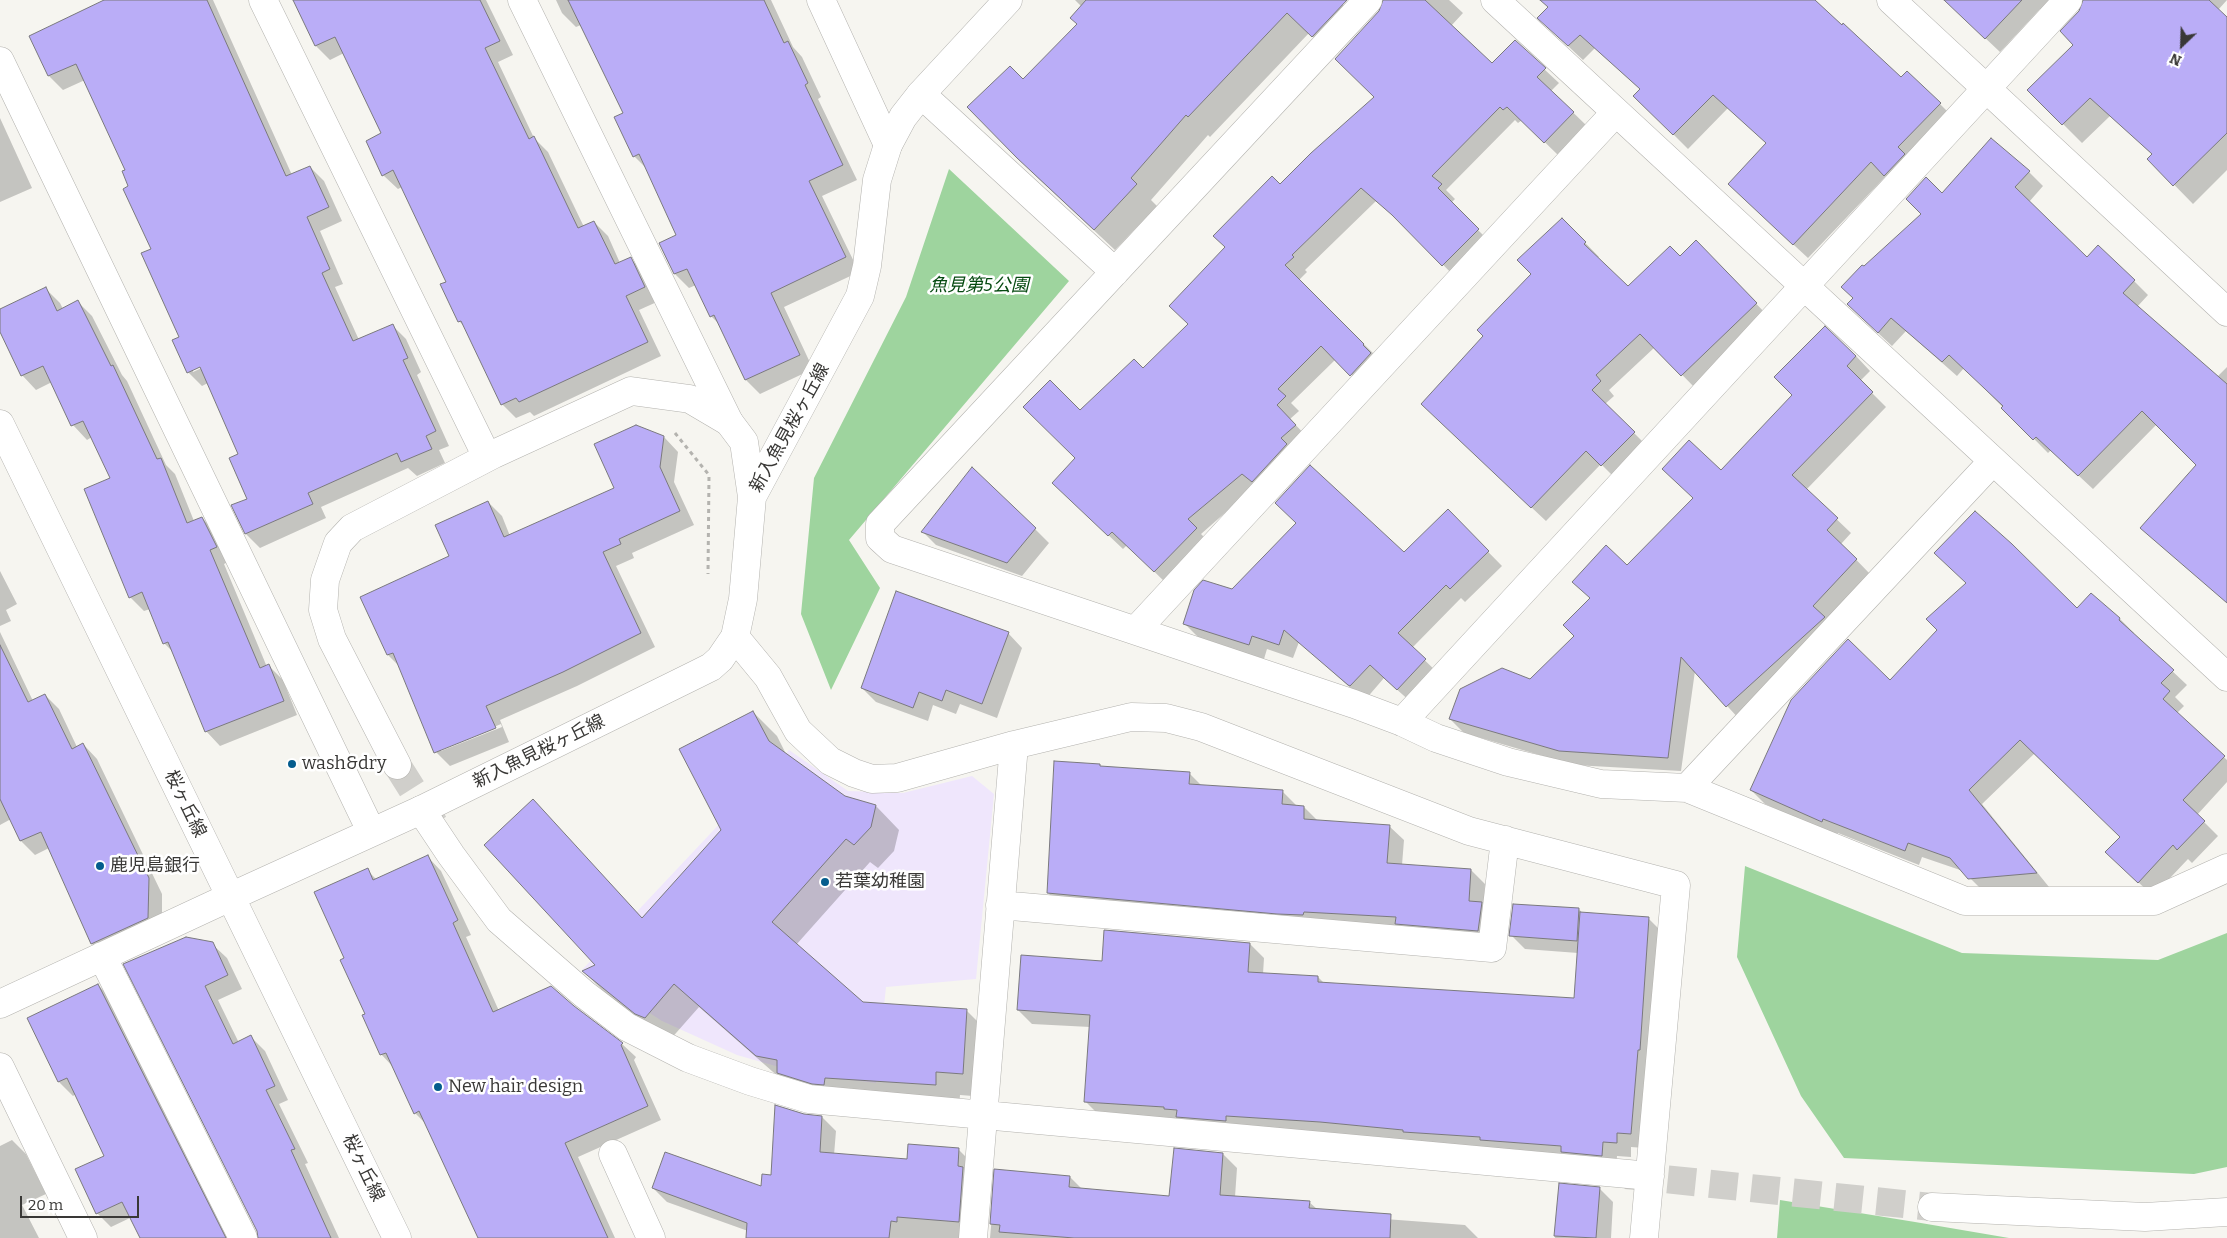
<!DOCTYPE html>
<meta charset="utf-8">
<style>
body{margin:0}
#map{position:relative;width:2227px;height:1238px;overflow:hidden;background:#f6f5f0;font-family:Bitter,serif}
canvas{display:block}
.north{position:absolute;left:2157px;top:20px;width:50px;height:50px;-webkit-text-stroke:4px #fff;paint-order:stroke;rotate:204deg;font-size:14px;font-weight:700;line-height:20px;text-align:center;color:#393836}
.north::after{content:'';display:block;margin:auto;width:18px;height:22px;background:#393836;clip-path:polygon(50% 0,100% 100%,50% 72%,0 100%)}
.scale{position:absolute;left:20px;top:1196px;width:119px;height:22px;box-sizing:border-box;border:2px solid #393836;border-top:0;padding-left:6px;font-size:15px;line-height:18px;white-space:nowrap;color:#393836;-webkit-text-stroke:4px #fff;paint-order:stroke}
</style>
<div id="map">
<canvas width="2227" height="1238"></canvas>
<div class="north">N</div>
<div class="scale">20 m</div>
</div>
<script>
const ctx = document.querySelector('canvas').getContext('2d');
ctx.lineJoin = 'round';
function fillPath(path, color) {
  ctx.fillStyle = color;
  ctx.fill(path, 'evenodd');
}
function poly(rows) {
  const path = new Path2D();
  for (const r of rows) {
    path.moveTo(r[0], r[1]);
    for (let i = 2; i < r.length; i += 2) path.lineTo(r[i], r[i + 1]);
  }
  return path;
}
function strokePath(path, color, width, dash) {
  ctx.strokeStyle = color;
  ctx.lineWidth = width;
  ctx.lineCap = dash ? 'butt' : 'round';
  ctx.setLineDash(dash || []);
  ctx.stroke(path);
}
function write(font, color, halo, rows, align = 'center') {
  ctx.font = font + ' Bitter,"Noto Sans JP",serif';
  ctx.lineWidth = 5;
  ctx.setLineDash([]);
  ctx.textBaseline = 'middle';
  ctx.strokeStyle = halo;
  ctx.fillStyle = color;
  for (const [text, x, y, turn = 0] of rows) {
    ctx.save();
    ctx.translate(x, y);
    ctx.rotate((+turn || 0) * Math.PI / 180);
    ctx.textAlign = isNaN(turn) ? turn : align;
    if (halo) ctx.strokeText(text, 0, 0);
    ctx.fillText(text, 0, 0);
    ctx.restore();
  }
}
const education = poly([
 [789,750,848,791,903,793,972,776,994,794,976,979,886,987,876,1083,800,1073,737,1055,662,1021,582,970]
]);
const green = poly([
 [949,169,1069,281,849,540,880,588,831,690,801,614,814,478,906,297],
 [1745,866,1962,953,2158,960,2227,933,2227,1167,2194,1174,1844,1158,1801,1096,1737,957],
 [1780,1200,1915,1222,2009,1238,1777,1238]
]);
const shadow = poly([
 [107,0,213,0,292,175,310,167,324,181,342,221,320,231,343,284,335,287,359,340,392,325,406,339,421,372,417,375,449,446,439,450,445,463,417,476,408,468,321,507,326,518,260,548,246,534,233,506,249,499,240,455,208,383,202,386,188,372,181,338,130,187,126,171,85,80,63,90,49,76,70,16],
 [205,363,206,366,193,372,193,369],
 [294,0,486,0,513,55,498,62,534,138,548,152,584,227,594,222,608,236,620,263,630,258,644,272,659,301,639,310,661,356,534,416,530,412,516,418,502,404,466,328,459,321,448,282,402,187,398,189,383,175,383,134,344,53,330,60,316,46],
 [556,0,771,0,793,47,802,57,821,97,818,99,857,180,822,196,859,272,784,307,813,369,760,394,746,380,720,325,711,316,696,285,689,288,675,274,678,236,647,169,634,156,616,118,624,114,581,25,576,27,562,13],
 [1075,0,1338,0,1364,25,1334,57,1309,33,1210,137,1208,135,1151,200,1157,206,1115,250,1040,180,969,108,1023,81,1078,24,1082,7],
 [1393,0,1449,0,1463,13,1451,26,1492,64,1515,42,1559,83,1551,91,1588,127,1559,156,1522,120,1518,123,1515,120,1446,190,1455,199,1451,203,1492,244,1457,279,1408,229,1376,201,1305,270,1307,272,1299,280,1378,358,1365,389,1336,359,1291,403,1299,411,1290,419,1309,439,1201,534,1210,543,1169,586,1127,545,1123,549,1068,497,1076,458,1080,412,1143,370,1190,325,1226,247,1280,186,1375,97],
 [1549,0,1814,0,1901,79,1940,104,1954,118,1899,189,1886,176,1808,258,1743,198,1767,144,1728,108,1688,149,1635,96,1641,90,1595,48,1583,60,1553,32],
 [1945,0,2067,0,2053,22,2040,9,2000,52],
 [2105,0,2227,0,2218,10,2227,19,2227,170,2193,204,2149,159,2153,155,2110,116,2082,143,2029,90,2075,45],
 [0,118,32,188,0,202],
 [2029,172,2043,186,2029,202,2087,259,2134,281,2148,295,2137,307,2217,377,2227,367,2227,603,2142,528,2197,465,2157,424,2093,489,2051,450,2048,453,1964,368,1957,376,1906,331,1892,346,1862,318,1854,298,1864,268,1943,195],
 [1562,219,1599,257,1597,258,1628,288,1680,257,1710,256,1770,318,1696,389,1655,347,1609,390,1614,396,1605,404,1648,447,1616,479,1601,464,1546,521,1436,418,1485,336,1533,274],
 [46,289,60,303,63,309,78,302,92,316,122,375,127,381,166,465,175,474,194,521,202,518,216,532,230,561,224,564,267,667,269,666,283,680,297,715,220,746,206,731,174,653,164,643,150,609,144,611,130,597,112,479,92,437,87,440,73,425,52,382,36,390,22,375,0,329,0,311],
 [1856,356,1870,371,1860,381,1886,407,1806,490,1851,533,1841,544,1870,574,1741,721,1695,671,1681,771,1574,765,1464,733,1450,719,1530,680,1576,636,1627,567,1722,471],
 [664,437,678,452,674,482,694,525,632,553,634,558,616,566,655,647,577,686,500,720,509,742,450,766,436,752,400,667,388,655,451,557,488,502,502,516,510,536,615,489],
 [501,724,502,727,441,751,441,749],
 [1448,511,1502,566,1465,602,1461,598,1412,648,1439,674,1412,703,1384,678,1365,700,1363,699,1299,642,1293,658,1267,649,1264,659,1199,638,1185,624,1233,591,1404,553],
 [1035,529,1049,543,1022,576,936,545,922,531],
 [0,571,17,604,6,610,11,621,0,626],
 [2091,594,2120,619,2134,633,2133,634,2187,685,2175,697,2184,706,2176,714,2227,760,2227,782,2197,815,2218,836,2192,863,2188,859,2153,896,2121,866,2121,837,2035,753,1982,804,2049,887,1984,892,1963,871,1922,857,1919,865,1838,833,1836,836,1765,804,1751,790,1890,682,2077,610],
 [0,632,33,701,45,695,59,709,77,747,83,744,97,759,162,894,162,932,106,958,92,944,49,848,35,855,21,841,11,819,0,825],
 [1008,633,1022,648,997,718,960,704,956,714,933,705,928,721,876,702,862,688],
 [753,712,777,736,787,756,844,798,876,806,899,830,894,851,878,868,870,862,796,945,862,1003,966,1010,990,1034,986,1097,960,1095,959,1108,848,1101,781,1079,699,1007,669,1041,607,995,584,972,597,966,533,801,643,919,723,830],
 [1099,765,1102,768,1189,773,1202,786,1282,791,1297,806,1304,807,1318,821,1389,826,1404,840,1402,865,1471,870,1485,884,1484,905,1492,945,1062,907,1048,893],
 [428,857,441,871,471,935,466,937,499,1011,574,1007,622,1044,636,1057,634,1060,661,1120,578,1157,615,1238,479,1238,426,1124,415,1113,394,1068,381,1054,346,959,367,870,377,880],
 [1579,909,1583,914,1648,918,1662,932,1645,1148,1631,1147,1631,1157,1617,1156,1616,1169,1099,1115,1085,1101,1090,1027,1032,1024,1018,1010,1104,962,1250,944,1264,958,1263,974,1318,977,1324,983,1575,999,1578,953,1525,949,1511,935],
 [212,944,227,958,242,989,218,1000,239,1043,251,1037,265,1051,288,1100,279,1104,308,1163,305,1164,339,1238,260,1238,258,1231,125,964],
 [98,985,112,999,231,1238,142,1238,132,1217,111,1227,97,1213,106,1157,76,1094,73,1096,59,1082,28,1018],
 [804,1115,822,1117,836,1131,834,1155,908,1160,958,1149,972,1163,972,1238,747,1238,748,1231,667,1202,653,1188,763,1188,772,1176],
 [12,1140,26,1154,46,1194,22,1205,39,1238,0,1238,0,1146],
 [1223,1154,1237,1168,1235,1197,1309,1202,1317,1209,1385,1219,1465,1225,1478,1238,990,1238,996,1171,1070,1177,1082,1189,1170,1197],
 [1560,1185,1599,1188,1613,1202,1611,1238,1555,1238]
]);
const building = poly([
 [104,0,207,0,286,176,310,166,329,207,307,217,330,269,322,273,353,341,393,324,408,358,403,360,436,431,426,436,432,449,401,462,397,453,308,493,313,504,245,534,231,505,247,499,229,458,238,454,200,367,187,373,172,340,179,337,141,253,151,249,123,189,128,186,122,171,125,170,76,64,48,76,29,36,104,0],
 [293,0,480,0,500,41,485,48,529,139,534,136,578,228,594,221,615,264,631,257,645,287,626,296,648,342,519,402,516,398,501,405,461,321,458,322,440,284,446,282,393,170,382,176,366,141,381,133,335,37,315,46,293,0],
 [568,0,764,0,784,43,788,41,808,83,805,85,843,165,809,181,846,257,771,293,800,355,745,380,714,315,710,317,687,269,674,274,659,243,676,235,639,154,633,157,614,117,623,113,568,0],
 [1086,0,1347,0,1312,37,1287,13,1188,117,1186,115,1131,178,1137,184,1094,230,1017,158,967,107,1010,66,1023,79,1077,24,1070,18,1086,0],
 [1383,0,1425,0,1492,63,1515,40,1546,68,1537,77,1574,112,1544,143,1507,107,1503,110,1500,107,1432,176,1442,184,1438,188,1479,229,1442,266,1392,215,1361,188,1292,255,1294,257,1285,265,1364,344,1363,345,1371,353,1350,376,1321,346,1278,389,1286,396,1277,405,1296,425,1281,438,1287,444,1252,482,1242,474,1188,519,1197,528,1154,572,1112,532,1108,536,1052,483,1075,458,1023,407,1050,380,1080,410,1134,359,1143,368,1188,324,1169,306,1225,247,1213,236,1272,176,1280,184,1311,153,1374,97,1335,59,1379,11,1383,0],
 [1540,0,1815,0,1842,25,1843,23,1901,77,1907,71,1941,103,1898,147,1905,154,1884,176,1871,162,1793,245,1728,184,1766,143,1713,95,1673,135,1633,96,1640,89,1580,35,1568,46,1537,18,1548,7,1540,0],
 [1944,0,2022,0,1985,39,1944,0],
 [2083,0,2209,0,2227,17,2227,133,2173,186,2147,159,2152,154,2090,98,2062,125,2027,90,2073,45,2060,31,2079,11,2083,0],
 [1991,138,2030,171,2015,187,2087,257,2098,245,2135,280,2123,293,2227,384,2227,603,2140,528,2196,465,2142,411,2078,476,2036,437,2033,440,2001,408,2003,406,1949,355,1942,362,1891,318,1878,333,1847,304,1853,298,1841,287,1862,265,1864,266,1921,214,1906,199,1926,177,1942,193,1991,138],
 [1562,218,1586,242,1584,244,1628,286,1670,246,1680,256,1696,240,1757,303,1681,376,1640,334,1596,375,1601,381,1592,390,1635,432,1601,466,1586,451,1531,508,1421,404,1483,336,1477,330,1531,274,1517,260,1562,218],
 [46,287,57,311,78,300,111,366,113,365,157,459,161,458,187,523,202,517,217,547,210,550,260,668,269,664,284,701,205,732,168,642,163,644,142,592,129,598,84,489,110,478,83,421,71,426,43,366,21,376,0,332,0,309,46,287],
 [1825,326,1856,356,1847,366,1873,392,1792,475,1838,518,1827,530,1857,559,1813,606,1825,617,1726,707,1681,657,1668,758,1559,751,1449,719,1460,689,1502,668,1530,679,1574,636,1563,625,1590,598,1572,582,1606,545,1627,565,1693,498,1662,469,1689,440,1721,470,1792,395,1774,377,1825,326],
 [636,425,664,436,660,467,680,511,619,539,621,544,603,552,641,633,563,672,486,706,496,728,434,753,393,653,387,655,360,597,449,556,435,525,488,501,504,537,614,488,594,444,636,425],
 [1310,465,1404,552,1448,509,1489,551,1450,589,1446,585,1398,633,1426,659,1397,690,1370,665,1350,686,1348,685,1284,630,1279,645,1252,636,1249,645,1183,624,1194,590,1203,580,1232,589,1296,523,1275,503,1310,465],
 [972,467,1036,528,1007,563,921,532,972,467],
 [1975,511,2012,544,2077,608,2091,593,2120,618,2119,620,2174,670,2161,683,2170,691,2163,699,2225,756,2183,800,2205,821,2177,850,2173,845,2138,883,2105,852,2120,837,2020,740,1969,790,2037,873,1968,879,1950,858,1908,843,1905,851,1823,819,1822,822,1750,790,1791,700,1848,639,1890,680,1937,630,1926,619,1966,583,1934,553,1975,511],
 [896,591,1009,632,982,704,946,690,942,701,919,692,913,708,861,688,896,591],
 [0,645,28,702,45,694,72,749,83,743,149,878,148,918,91,944,41,832,20,841,0,799,0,645],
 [753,711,769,741,845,796,876,805,871,827,854,845,846,839,772,922,863,1002,967,1009,963,1074,936,1072,936,1085,825,1078,824,1085,812,1084,777,1073,777,1060,756,1056,674,984,645,1018,635,1014,582,971,595,965,484,845,533,799,642,918,721,830,679,749,753,711],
 [1054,761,1100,764,1100,766,1190,772,1189,784,1283,790,1282,804,1304,806,1304,819,1390,825,1387,863,1471,869,1469,901,1482,902,1478,931,1395,924,1396,917,1304,912,1303,915,1277,914,1047,893,1054,761],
 [428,855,458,920,453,923,493,1012,551,986,574,1006,623,1043,621,1045,648,1106,565,1143,608,1238,478,1238,419,1111,414,1114,386,1053,380,1055,362,1015,365,1014,340,960,344,958,314,892,368,868,373,880,428,855],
 [1513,904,1579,908,1577,941,1509,936,1513,904],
 [1580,912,1649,917,1640,1050,1638,1050,1631,1134,1617,1133,1617,1143,1603,1142,1602,1156,1561,1152,1561,1146,1480,1140,1480,1137,1403,1132,1403,1130,1320,1122,1226,1116,1226,1121,1176,1117,1177,1110,1164,1109,1164,1107,1084,1102,1090,1015,1017,1010,1021,955,1102,961,1104,930,1250,943,1248,972,1318,976,1318,982,1574,998,1580,912],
 [186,937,213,942,228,975,205,986,233,1044,251,1035,275,1086,266,1090,295,1149,291,1150,331,1238,258,1238,257,1231,123,964,186,937],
 [98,984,226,1238,140,1238,122,1202,96,1214,75,1169,104,1156,67,1078,58,1082,27,1018,98,984],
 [775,1105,804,1114,822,1116,820,1152,907,1159,908,1144,959,1148,958,1166,963,1167,959,1222,897,1217,897,1222,891,1221,889,1238,746,1238,747,1223,652,1188,665,1152,761,1186,762,1174,771,1175,775,1105],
 [1174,1148,1223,1153,1220,1195,1310,1201,1309,1208,1391,1214,1390,1238,1074,1238,999,1232,1000,1225,990,1224,994,1169,1070,1176,1069,1187,1169,1196,1174,1148],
 [1559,1183,1600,1187,1596,1238,1554,1236,1559,1183]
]);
const secondaryTunnel = poly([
 [397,765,436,827],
 [1626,1175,1932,1207]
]);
const path = poly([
 [675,433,709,475,708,574]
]);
const street = poly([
 [263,0,487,457],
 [522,0,729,422],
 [821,0,888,145],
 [1368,0,880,524,880,538,892,549,1354,704,1402,722,1436,738,1508,762,1601,784,1687,788,1965,901,2154,901,2227,868],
 [1495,0,2227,677],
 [0,61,371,831],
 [921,94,1115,272],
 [1136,630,1616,112],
 [735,637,768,677,798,731,830,761,854,773,872,779,897,778,1014,745,1131,717,1166,718,1201,727,1469,831,1676,885,1644,1238],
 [1402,722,2068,0],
 [1687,788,1993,461],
 [421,810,451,855,499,920,584,994,627,1027,688,1058,750,1081,809,1099,1650,1176],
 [1000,905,1492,948,1505,840],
 [102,956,243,1238],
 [0,1004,230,897],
 [0,1067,83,1238],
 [613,1154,651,1238],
 [973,1238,1014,745]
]);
const secondary = poly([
 [1891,0,2227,312],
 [0,424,397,1238],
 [397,765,332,639,323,610,325,580,338,543,352,528,494,454,631,391,690,399,729,422,744,442,752,497],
 [230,897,421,810,697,674,711,667,720,659,735,637,743,599,752,497,860,296,867,266,877,180,888,145,903,117,921,94,1008,0],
 [1932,1207,2145,1217,2227,1212]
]);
const markers = [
 [292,764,5,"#045c8d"],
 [100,866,5,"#045c8d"],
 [825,882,5,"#045c8d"],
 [438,1087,5,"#045c8d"]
];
const parkNames = [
 ["魚見第5公園",979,286]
];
const streetNames = [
 ["新入魚見桜ヶ丘線",790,428,-61],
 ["新入魚見桜ヶ丘線",539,752,-26],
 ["桜ヶ丘線",185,804,64],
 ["桜ヶ丘線",363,1168,64]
];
const poiNames = [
 ["wash&dry",302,764],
 ["鹿児島銀行",110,866],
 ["若葉幼稚園",835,882],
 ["New hair design",448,1087]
];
fillPath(education, '#efe6fc');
fillPath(green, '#9ed49e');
fillPath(shadow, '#0003');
fillPath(building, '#baadf7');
strokePath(building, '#7a797d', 1);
strokePath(secondaryTunnel, '#d0cfcb', 28, [28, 14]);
strokePath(street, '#b3b2ae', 29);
strokePath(secondary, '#b3b2ae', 29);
strokePath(path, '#b4b3af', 3, [4, 4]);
strokePath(street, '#fff', 28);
strokePath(secondary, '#fff', 28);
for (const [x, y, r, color] of markers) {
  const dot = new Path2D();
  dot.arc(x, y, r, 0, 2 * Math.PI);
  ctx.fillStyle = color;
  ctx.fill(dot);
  strokePath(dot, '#fff', 2);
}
write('italic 18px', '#064a11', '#fff', parkNames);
write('18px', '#393836', '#fff', streetNames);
write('18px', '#393836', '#fff', poiNames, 'left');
</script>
